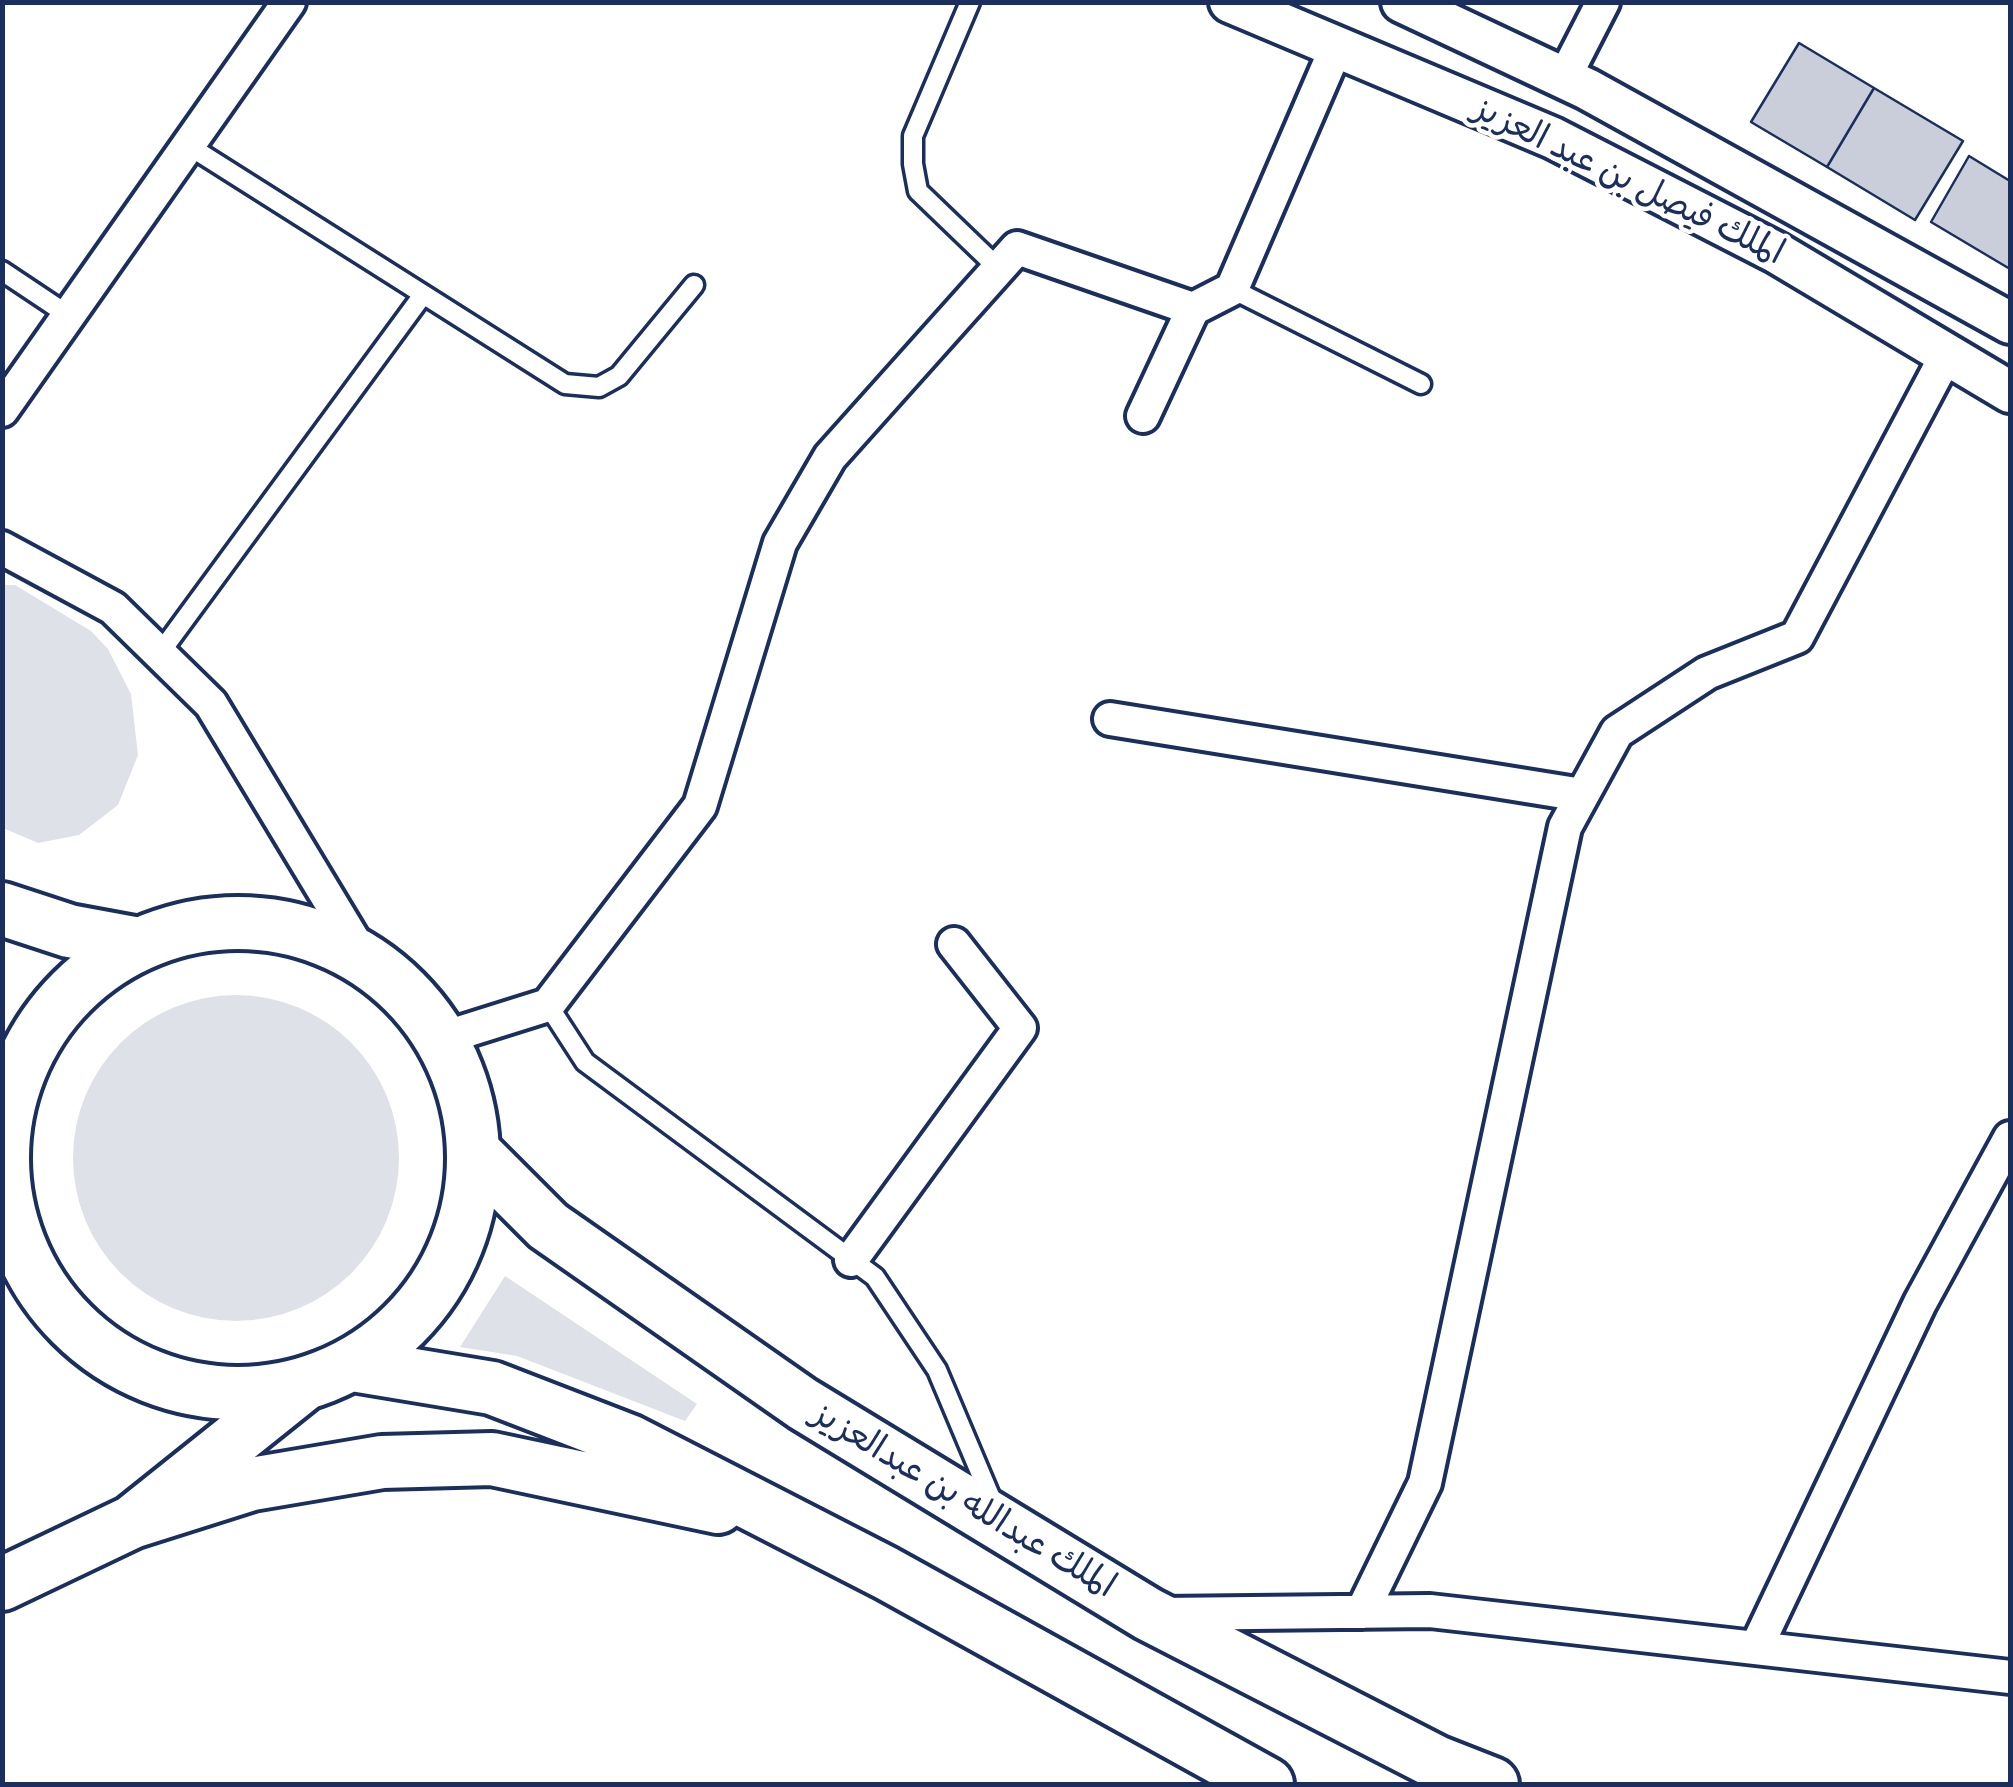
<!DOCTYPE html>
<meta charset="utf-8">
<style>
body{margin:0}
#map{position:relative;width:2013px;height:1787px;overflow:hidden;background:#fff;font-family:Pangolin,sans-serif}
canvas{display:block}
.frame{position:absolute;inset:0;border:5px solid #1b2f5e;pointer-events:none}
</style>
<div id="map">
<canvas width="2013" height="1787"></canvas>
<div class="frame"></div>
</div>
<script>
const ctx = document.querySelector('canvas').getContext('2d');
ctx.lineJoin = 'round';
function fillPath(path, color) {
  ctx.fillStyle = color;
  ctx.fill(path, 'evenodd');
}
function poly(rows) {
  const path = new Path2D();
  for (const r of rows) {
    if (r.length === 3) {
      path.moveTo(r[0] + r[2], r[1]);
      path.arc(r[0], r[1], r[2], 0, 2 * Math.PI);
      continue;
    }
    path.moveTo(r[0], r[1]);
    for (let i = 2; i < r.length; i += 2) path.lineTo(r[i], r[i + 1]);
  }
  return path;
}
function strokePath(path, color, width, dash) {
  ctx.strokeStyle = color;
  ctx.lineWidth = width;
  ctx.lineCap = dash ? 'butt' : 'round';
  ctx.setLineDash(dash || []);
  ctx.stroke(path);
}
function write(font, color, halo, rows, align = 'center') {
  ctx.font = font + ' Pangolin,"Playpen Sans Arabic",sans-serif';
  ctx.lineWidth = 9;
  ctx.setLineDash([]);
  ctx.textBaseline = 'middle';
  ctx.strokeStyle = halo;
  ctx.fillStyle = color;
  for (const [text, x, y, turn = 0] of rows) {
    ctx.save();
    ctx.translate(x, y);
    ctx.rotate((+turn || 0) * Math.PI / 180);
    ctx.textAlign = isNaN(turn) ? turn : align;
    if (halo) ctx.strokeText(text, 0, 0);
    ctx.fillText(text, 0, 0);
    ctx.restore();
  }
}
const green = poly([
 [3,585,15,585,91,631,108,649,131,694,138,755,118,805,79,835,38,843,3,828],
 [236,1158,163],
 [505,1276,697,1404,685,1421,517,1356,460,1347]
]);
const building = poly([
 [1799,43,1874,88,1827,167,1751,122,1799,43],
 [1874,88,1963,141,1915,220,1827,167,1874,88],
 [1969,156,2010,181,2010,269,1931,222,1969,156]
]);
const service = poly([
 [970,2,913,136,913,164,918,191,998,268],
 [186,144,565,384,599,387,619,376,694,285],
 [2,271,68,315],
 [1232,289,1421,384],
 [160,653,422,296],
 [548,1005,585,1062,875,1277,937,1370,993,1503]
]);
const minor = poly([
 [1564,78,1603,2],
 [2,410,289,2],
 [1143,416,1193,309,1232,289,1336,48],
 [2,548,113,608,211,704,363,956],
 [1110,719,1582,795],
 [443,1038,548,1005,700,806,780,543,830,457,1017,248,1193,309],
 [851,1260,1020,1028,954,944],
 [1362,1612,1425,1483,1565,827,1617,732,1707,673,1797,637,1947,354],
 [1162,1614,1430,1611,2010,1677],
 [1756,1648,1920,1303,2010,1138]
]);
const tertiary = poly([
 [1230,2,1553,138,1777,253,2010,392],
 [1402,2,1587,89,2010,323]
]);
const primary = poly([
 [2,909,69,931,134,943],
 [238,1158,235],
 [476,1154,548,1226,803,1404,1148,1614,1436,1762,1492,1784],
 [353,1365,492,1388,629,1441,886,1573,1267,1784],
 [132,1522,252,1484,382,1462,492,1459,718,1507],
 [2,1584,132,1522,302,1386]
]);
const streetNames = [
 ["الملك فيصل بن عبد العزيز",1628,182,26],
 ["الملك عبدالله بن عبدالعزيز",963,1501,31]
];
fillPath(green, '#dee1e7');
fillPath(building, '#caceda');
strokePath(building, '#1b2f5e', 2.5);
strokePath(service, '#1b2f5e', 25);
strokePath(minor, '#1b2f5e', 40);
strokePath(tertiary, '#1b2f5e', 48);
strokePath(primary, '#1b2f5e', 60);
strokePath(service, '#fff', 18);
strokePath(minor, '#fff', 32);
strokePath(tertiary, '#fff', 40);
strokePath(primary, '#fff', 52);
write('35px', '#1b2f5e', '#fff', streetNames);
</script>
